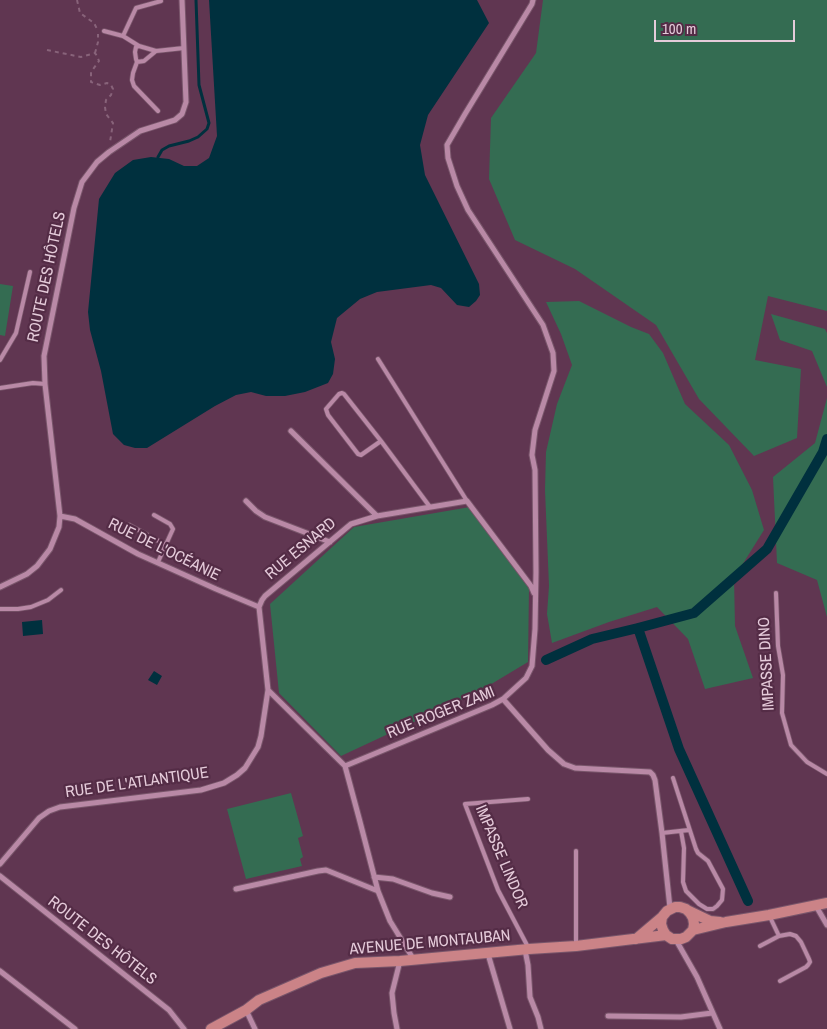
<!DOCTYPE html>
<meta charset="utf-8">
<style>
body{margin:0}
#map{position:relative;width:827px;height:1029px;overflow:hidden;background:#603651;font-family:"Archivo Narrow",sans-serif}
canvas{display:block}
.scale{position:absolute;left:654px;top:20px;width:141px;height:22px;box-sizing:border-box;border:2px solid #e5cbda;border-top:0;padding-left:6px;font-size:15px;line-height:18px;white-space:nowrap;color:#e5cbda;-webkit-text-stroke:4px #542c46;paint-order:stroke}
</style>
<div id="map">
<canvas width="827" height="1029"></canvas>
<div class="scale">100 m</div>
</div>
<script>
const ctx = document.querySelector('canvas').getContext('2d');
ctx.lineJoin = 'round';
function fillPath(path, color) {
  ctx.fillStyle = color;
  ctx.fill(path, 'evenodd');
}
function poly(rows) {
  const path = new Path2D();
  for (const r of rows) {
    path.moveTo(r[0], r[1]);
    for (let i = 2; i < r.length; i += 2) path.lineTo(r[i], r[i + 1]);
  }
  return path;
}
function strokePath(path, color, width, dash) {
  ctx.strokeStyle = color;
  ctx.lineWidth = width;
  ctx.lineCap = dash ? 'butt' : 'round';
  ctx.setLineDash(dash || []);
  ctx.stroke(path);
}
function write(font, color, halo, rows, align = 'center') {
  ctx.font = font + ' "Archivo Narrow",sans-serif';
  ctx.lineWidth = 4.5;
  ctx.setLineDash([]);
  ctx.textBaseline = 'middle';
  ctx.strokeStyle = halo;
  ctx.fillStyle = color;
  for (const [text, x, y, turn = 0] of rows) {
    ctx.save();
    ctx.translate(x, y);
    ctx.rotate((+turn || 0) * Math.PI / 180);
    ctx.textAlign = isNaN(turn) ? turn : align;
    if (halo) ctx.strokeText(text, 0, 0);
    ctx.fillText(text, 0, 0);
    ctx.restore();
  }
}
const green = poly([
 [543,0,827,0,827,311,768,296,755,360,801,369,797,438,754,456,699,399,656,325,575,269,515,240,489,179,491,118,536,53],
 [0,284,13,286,5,336,0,335],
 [579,301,631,327,649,334,663,353,685,404,729,445,752,490,764,530,734,578,735,626,753,678,705,689,688,639,657,607,609,622,552,643,547,614,549,586,545,490,546,452,557,404,572,365,561,334,546,302],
 [771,314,825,329,827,333,827,387,812,351,780,340],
 [827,398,827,617,817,580,777,563,773,477,815,443],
 [470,507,529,587,528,662,478,692,341,756,279,693,270,604,354,527],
 [291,793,303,836,298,838,303,857,300,859,302,866,246,879,227,809]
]);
const water = poly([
 [209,0,477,0,489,23,428,115,420,145,425,175,479,284,480,295,476,301,469,307,457,305,441,288,431,285,377,292,360,299,337,318,331,342,335,359,333,374,328,383,305,392,285,396,266,396,251,392,236,395,215,406,147,448,135,448,124,445,113,434,101,371,90,330,88,312,99,199,115,173,133,160,151,157,169,159,184,166,197,166,209,158,217,136],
 [42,620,43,634,23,636,22,622],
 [154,671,162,676,157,685,148,680]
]);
const stream = poly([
 [158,157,162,150,169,146,189,141,198,137,207,129,209,123,199,85,196,0]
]);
const canal = poly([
 [638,628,679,749,748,901],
 [546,660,592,639,638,628,694,613,767,549,823,452,827,439]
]);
const path = poly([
 [77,0,80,13,94,23,97,29],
 [47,50,81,57,95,53,97,56,99,61,91,72,91,82,100,85,107,83,111,85,113,89,111,95,106,100,105,107,106,114,113,123,110,142],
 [95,53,98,42,98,34]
]);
const lane = poly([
 [104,31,123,36,139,46],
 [123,36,136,8,161,1],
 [156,51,144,61,137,62,136,59,135,52,136,47,139,46,156,51,184,48],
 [137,62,133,73,132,80,134,86,158,111],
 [378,359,467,501],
 [0,360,16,333,30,272],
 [0,388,33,383,45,384],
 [381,441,361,455,358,454,328,415,326,409,339,394,342,393,344,394,381,441,430,507],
 [154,515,170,524,173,529,158,562],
 [129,525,166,545],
 [776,593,778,646,783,675,782,713,791,745,807,762,827,774],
 [0,609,18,609,31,607,48,600,61,590],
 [673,778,696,849,698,853,708,861,723,889,722,900,717,906,713,909,707,909,699,904,686,891,683,882,684,848,681,831],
 [528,799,465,804,498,890,528,947],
 [662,833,689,830],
 [779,936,790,934,796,936,801,942,809,959,810,962,808,965,806,967,780,981],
 [576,944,576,851],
 [760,946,779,936,769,915]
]);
const street = poly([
 [291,431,377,516],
 [246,501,256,511,265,517,330,542],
 [60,516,75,519,138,554,216,589,259,607],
 [0,587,27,574,37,566,50,549,59,527,60,516,45,384,44,356,74,208,82,182,97,162,109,152,140,131,175,120,182,114,186,102,182,0],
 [503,699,526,678,532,666,535,629,536,572,535,470,532,455,535,430,554,371,553,353,543,325,468,210,457,186,448,158,447,145,465,114,532,4,533,0],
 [345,766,268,690,259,607,262,600,265,596,351,524,377,516,467,501,531,586,534,593],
 [0,864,39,818,49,811,60,807,201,790,224,783,237,775,245,768,258,747,261,736,268,690],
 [0,876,169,1010,184,1029],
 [374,877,393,879,432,893,450,897],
 [236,889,318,871,326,870,331,872,378,891],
 [816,906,827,925],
 [676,940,697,977,720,1029],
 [525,950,528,965,530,997,538,1017,541,1029],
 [488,954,510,1029],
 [414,960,390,921,378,891,359,818,345,766,492,705,503,699,548,750,564,764,575,768,650,772,653,775,655,780,662,833,670,908],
 [0,971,75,1029],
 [246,1010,255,1029],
 [608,1016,681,1017,712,1013],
 [397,1029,394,1013,392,993,400,961]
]);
const secondary = poly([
 [687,910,710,921,720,922],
 [693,930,726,922,769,915,827,903],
 [636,939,662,917,667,911,675,907,680,907,686,909,690,913,693,918,694,924,693,930,686,937,681,939,672,939,666,935,663,930,661,924,662,917],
 [211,1029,246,1010,259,1000,321,973,355,963,400,961,529,949,576,946,666,935]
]);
const streetNames = [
 ["ROUTE DES HÔTELS",47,277,-78],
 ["RUE ESNARD",301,549,-40],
 ["RUE DE L'OCÉANIE",164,550,26],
 ["IMPASSE DINO",767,664,-93],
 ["RUE ROGER ZAMI",441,713,-22],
 ["RUE DE L'ATLANTIQUE",137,783,-8],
 ["IMPASSE LINDOR",501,857,67],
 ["ROUTE DES HÔTELS",102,941,38],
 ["AVENUE DE MONTAUBAN",430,943,-5]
];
fillPath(green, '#346c52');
fillPath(water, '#00303e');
strokePath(stream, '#00303e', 3);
strokePath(canal, '#00303e', 10);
strokePath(lane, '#78556a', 5.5);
strokePath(street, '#78556a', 7);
strokePath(secondary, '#78556a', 12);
strokePath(path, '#88637a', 2, [4, 4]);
strokePath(lane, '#b989a6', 4);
strokePath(street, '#b989a6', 5);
strokePath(secondary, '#cb8387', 10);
write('16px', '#e5cbda', '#542c46', streetNames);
</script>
